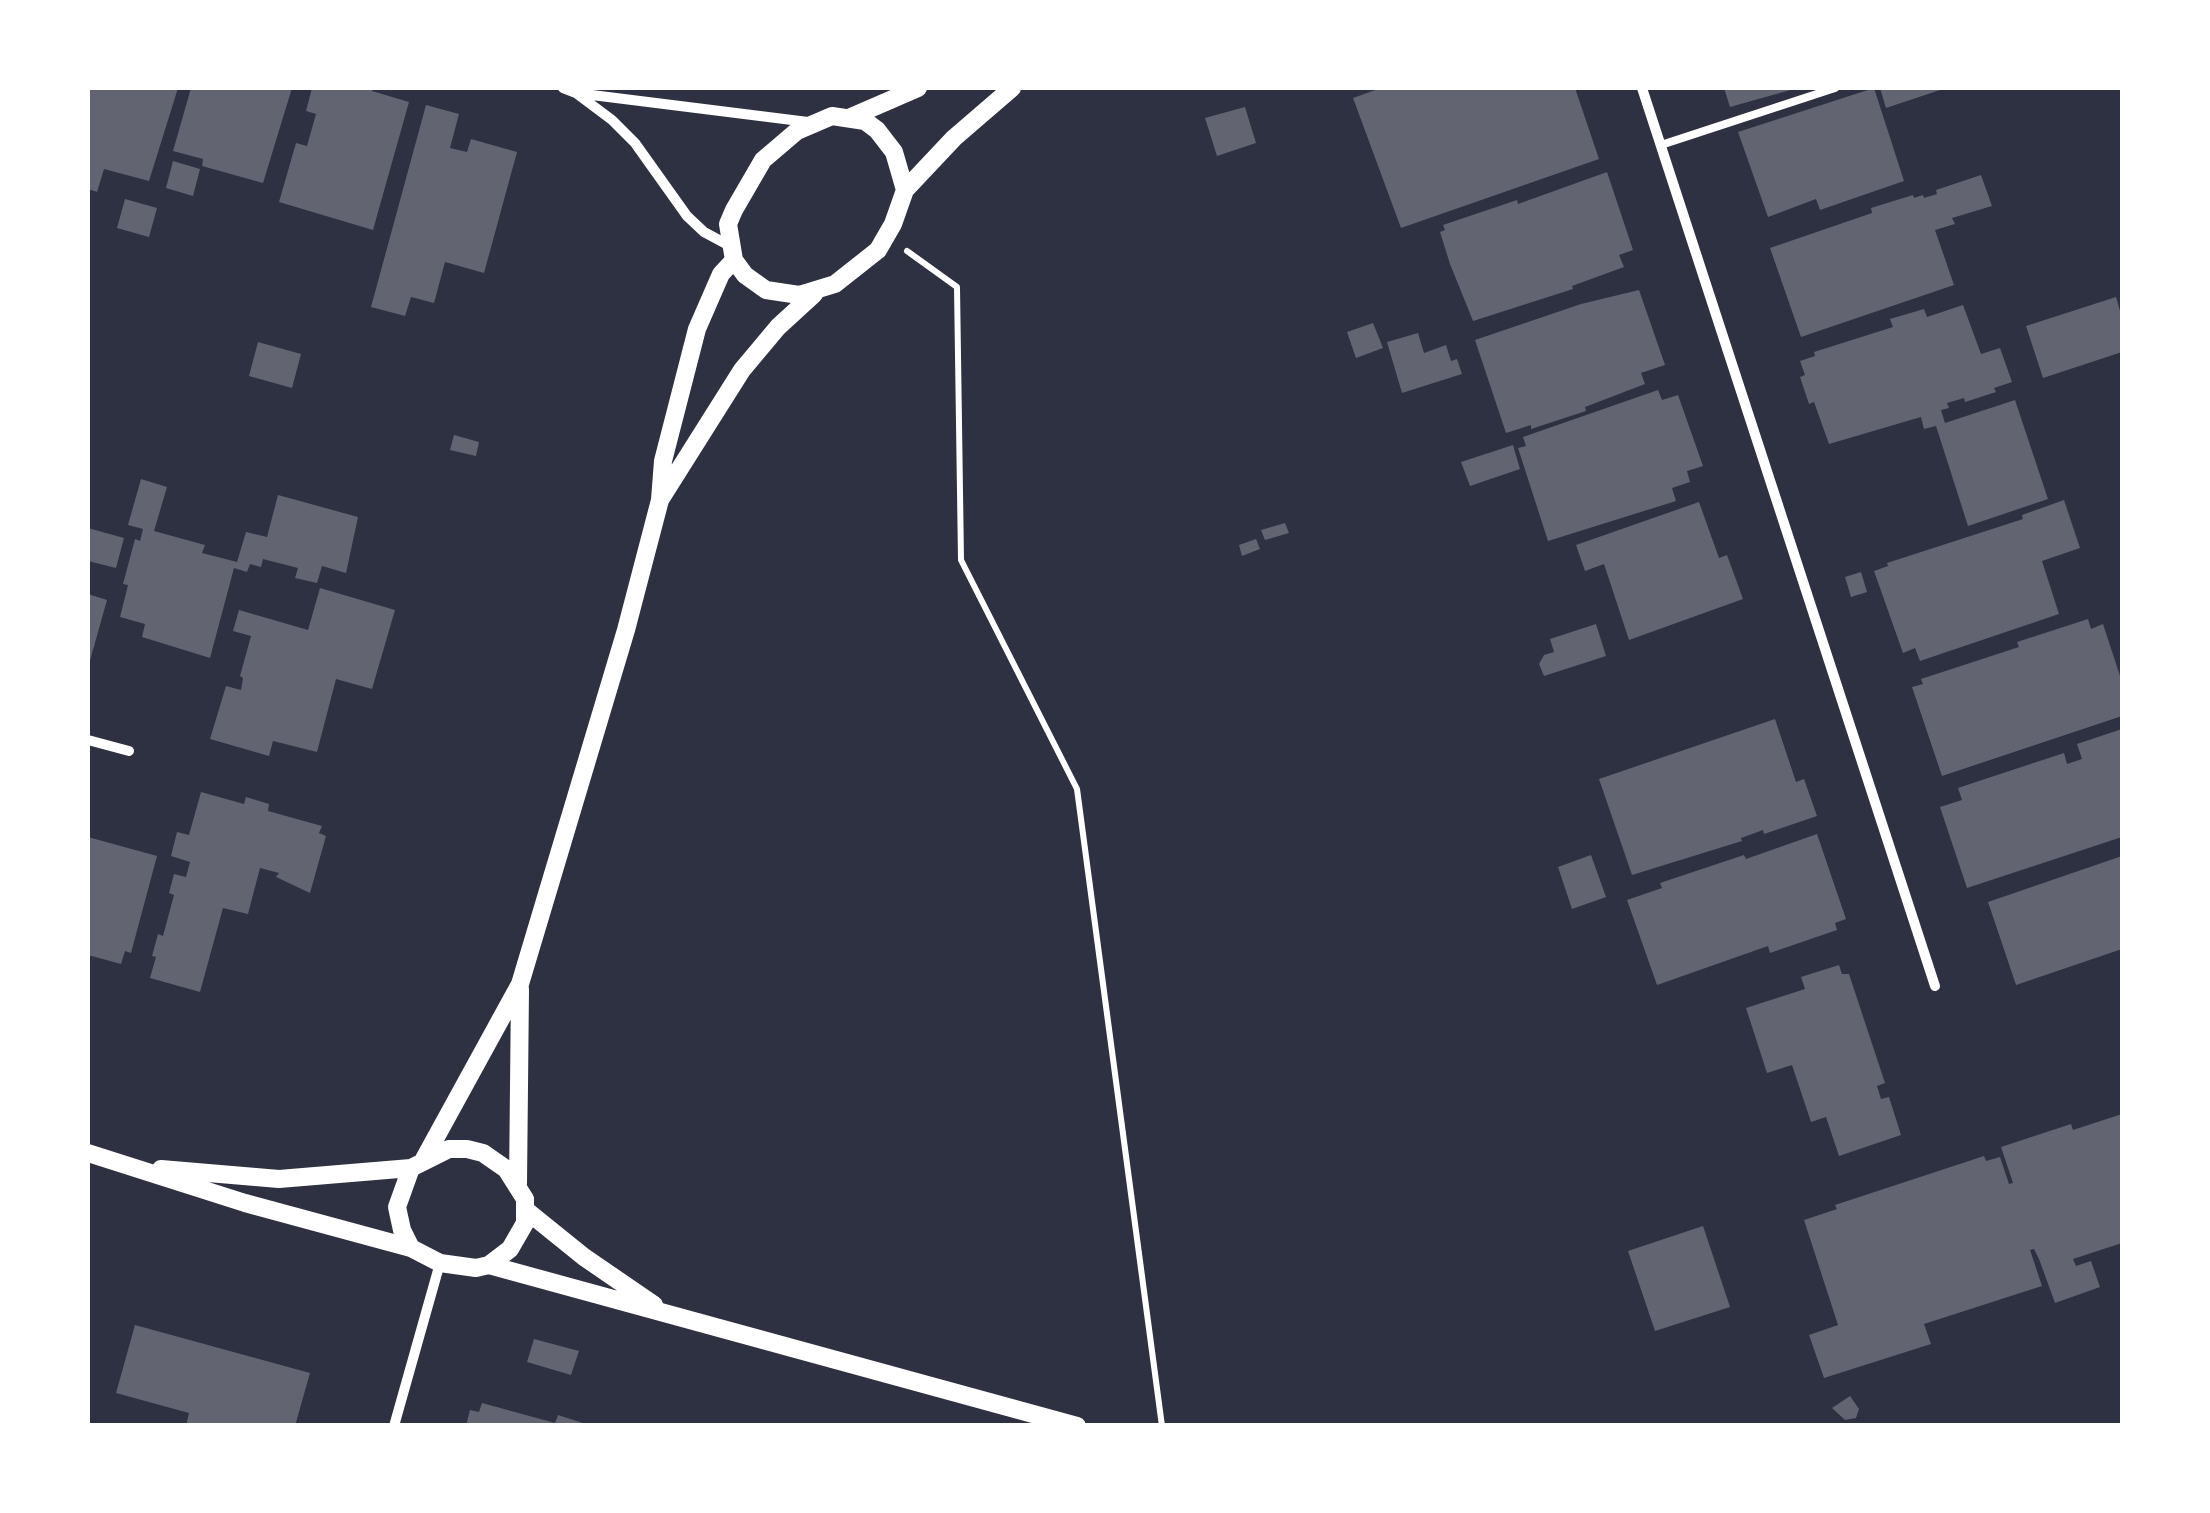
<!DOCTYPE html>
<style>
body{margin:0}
#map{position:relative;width:2210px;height:1513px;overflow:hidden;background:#2d3142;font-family:"Zilla Slab",serif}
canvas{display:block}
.frame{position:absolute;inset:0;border:90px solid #fff;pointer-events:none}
</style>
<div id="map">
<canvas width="2210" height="1513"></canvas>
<div class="frame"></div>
</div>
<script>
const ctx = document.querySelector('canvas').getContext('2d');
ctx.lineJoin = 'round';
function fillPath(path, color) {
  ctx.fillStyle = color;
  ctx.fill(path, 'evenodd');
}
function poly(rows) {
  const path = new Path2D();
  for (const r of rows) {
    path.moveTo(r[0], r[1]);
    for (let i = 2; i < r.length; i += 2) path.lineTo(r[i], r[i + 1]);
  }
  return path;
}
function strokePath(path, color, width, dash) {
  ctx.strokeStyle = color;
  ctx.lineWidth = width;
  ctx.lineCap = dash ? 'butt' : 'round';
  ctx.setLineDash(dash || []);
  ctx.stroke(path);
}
const building = poly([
 [88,88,178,88,149,181,104,169,97,192,88,189],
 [191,88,292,88,263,183,202,166,203,159,173,151],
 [312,88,373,88,372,91,409,102,373,230,279,202,296,143,307,146,316,114,306,111],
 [1381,88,1575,88,1599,159,1401,228,1353,98],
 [1724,88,1793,88,1794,89,1730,107],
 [1874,88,1904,181,1820,210,1816,199,1768,217,1738,132],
 [1880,88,1946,88,1886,108],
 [426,105,459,114,450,148,467,152,471,139,517,152,484,273,445,262,434,303,411,297,405,316,371,307],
 [1245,107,1256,143,1217,156,1205,118],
 [173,161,200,169,193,196,166,188],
 [1607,172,1633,250,1619,255,1624,267,1572,286,1573,289,1473,321,1450,264,1440,232,1445,230,1443,225,1517,200,1518,204],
 [1981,175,1992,206,1952,218,1955,224,1935,230,1954,285,1801,337,1770,248,1872,213,1871,208,1913,195,1914,198,1923,195,1924,198,1937,194,1936,190],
 [125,199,157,208,149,237,117,228],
 [1639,290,1665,365,1641,373,1645,384,1585,407,1586,411,1531,429,1531,425,1506,433,1475,340,1581,304],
 [2116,297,2122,318,2122,352,2043,378,2026,326],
 [1963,305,1981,354,2000,348,2012,382,1994,388,1996,392,1965,402,1964,398,1947,403,1949,408,1941,410,1945,423,2015,400,2048,499,1968,526,1936,426,1924,429,1921,417,1829,444,1814,402,1809,404,1800,377,1805,375,1800,361,1815,356,1814,352,1893,327,1890,319,1924,309,1927,317],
 [1373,323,1383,348,1356,358,1347,332],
 [1418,333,1424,353,1446,345,1451,361,1457,359,1462,374,1402,393,1387,342],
 [258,342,301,354,292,388,249,376],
 [1658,390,1662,400,1678,395,1703,466,1687,471,1690,482,1672,488,1676,501,1548,541,1518,448,1526,446,1523,437],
 [454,435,479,442,476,456,450,450],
 [1513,445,1520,469,1470,486,1461,462],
 [141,479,167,487,154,531,205,545,202,553,237,562,246,532,267,537,278,495,358,517,346,573,322,566,317,583,295,578,298,568,263,559,261,567,250,564,247,572,234,568,210,658,142,637,145,624,120,617,128,585,123,584,135,539,140,541,143,529,128,525],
 [2064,500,2080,548,2042,561,2059,614,1920,661,1915,648,1903,653,1874,571,1888,566,1887,563,2023,519,2022,515],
 [1699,502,1719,558,1727,555,1743,599,1629,640,1604,564,1585,571,1576,545],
 [1285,523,1289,533,1265,540,1261,530],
 [88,528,124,538,116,568,88,561],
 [1256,539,1260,549,1242,556,1239,545],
 [1861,572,1867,592,1851,597,1845,577],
 [320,588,395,610,372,689,336,679,317,752,273,741,269,756,210,739,226,686,241,690,243,678,240,676,251,636,233,631,239,610,308,630],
 [88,594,107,600,89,664,88,664],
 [2088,619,2091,629,2103,624,2122,682,2122,716,1942,776,1912,687,1923,684,1921,679,2019,647,2017,642],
 [1596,624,1606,656,1544,676,1539,664,1544,655,1554,652,1550,639],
 [1775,719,1796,782,1804,779,1817,816,1764,834,1763,830,1741,838,1742,841,1632,875,1599,779],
 [2122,729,2122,837,1967,888,1940,807,1962,800,1958,788,1988,778,2064,753,2067,764,2082,759,2077,744],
 [201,792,244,804,246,797,269,804,268,811,322,826,319,833,326,836,310,893,276,877,279,873,260,868,248,914,223,908,200,992,150,978,156,957,152,956,158,934,163,936,174,895,169,893,174,874,186,877,190,862,171,856,177,832,189,835],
 [1817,834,1846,919,1835,923,1837,930,1770,953,1768,946,1657,985,1627,900,1662,888,1660,883,1744,855,1746,859],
 [88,837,157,856,131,953,125,951,121,964,88,955],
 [1591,855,1606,897,1572,909,1558,867],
 [2122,856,2122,949,2016,985,1988,902],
 [1839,965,1842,974,1849,974,1885,1083,1877,1086,1881,1099,1889,1097,1901,1135,1839,1156,1826,1117,1811,1122,1792,1065,1767,1073,1746,1008,1805,989,1801,977],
 [2122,1114,2122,1243,2073,1259,2076,1266,2091,1261,2100,1287,2055,1303,2039,1259,2034,1249,2030,1250,2042,1286,1924,1324,1931,1344,1824,1378,1809,1335,1838,1325,1804,1220,1837,1209,1835,1205,1984,1156,1986,1161,2000,1157,2009,1184,2013,1183,2001,1147,2071,1124,2073,1130],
 [1703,1226,1730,1307,1655,1331,1628,1251],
 [135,1325,310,1373,295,1426,186,1426,189,1413,116,1393],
 [534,1339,579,1351,571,1375,527,1362],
 [1850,1396,1859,1409,1856,1418,1845,1420,1832,1408],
 [482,1403,555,1423,558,1415,592,1426,466,1426,470,1410,479,1412]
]);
const path = poly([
 [907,251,957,287,961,560,1077,789,1162,1426]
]);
const service = poly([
 [1661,145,1835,88]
]);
const minor = poly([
 [563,88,576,93,612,120,635,143,687,216,704,232,732,247],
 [1642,88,1935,986],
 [576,93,808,122],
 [88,740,129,751],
 [394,1426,440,1263]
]);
const tertiary = poly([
 [832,116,865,121,877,130,894,152,905,190,893,224,878,250,835,284,799,295,766,290,745,275,734,260,728,224,734,210,763,160,797,131,832,116],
 [851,117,918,88],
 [905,190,954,138,1012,88],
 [660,500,742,370,778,327,814,294],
 [88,1153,245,1203,411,1248],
 [424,1159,520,984,626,630,660,500,663,461,697,329,721,274,734,260],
 [161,1169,279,1179,411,1168],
 [518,1184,520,989],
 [527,1211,584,1257,654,1305],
 [489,1265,510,1249,525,1223,525,1199,506,1169,483,1153,467,1149,449,1149,411,1168,397,1207,402,1230,411,1248,440,1263,476,1268,489,1265,1077,1426]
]);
fillPath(building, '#626471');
strokePath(path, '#fff', 6);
strokePath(service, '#fff', 8);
strokePath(minor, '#fff', 10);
strokePath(tertiary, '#fff', 18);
</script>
